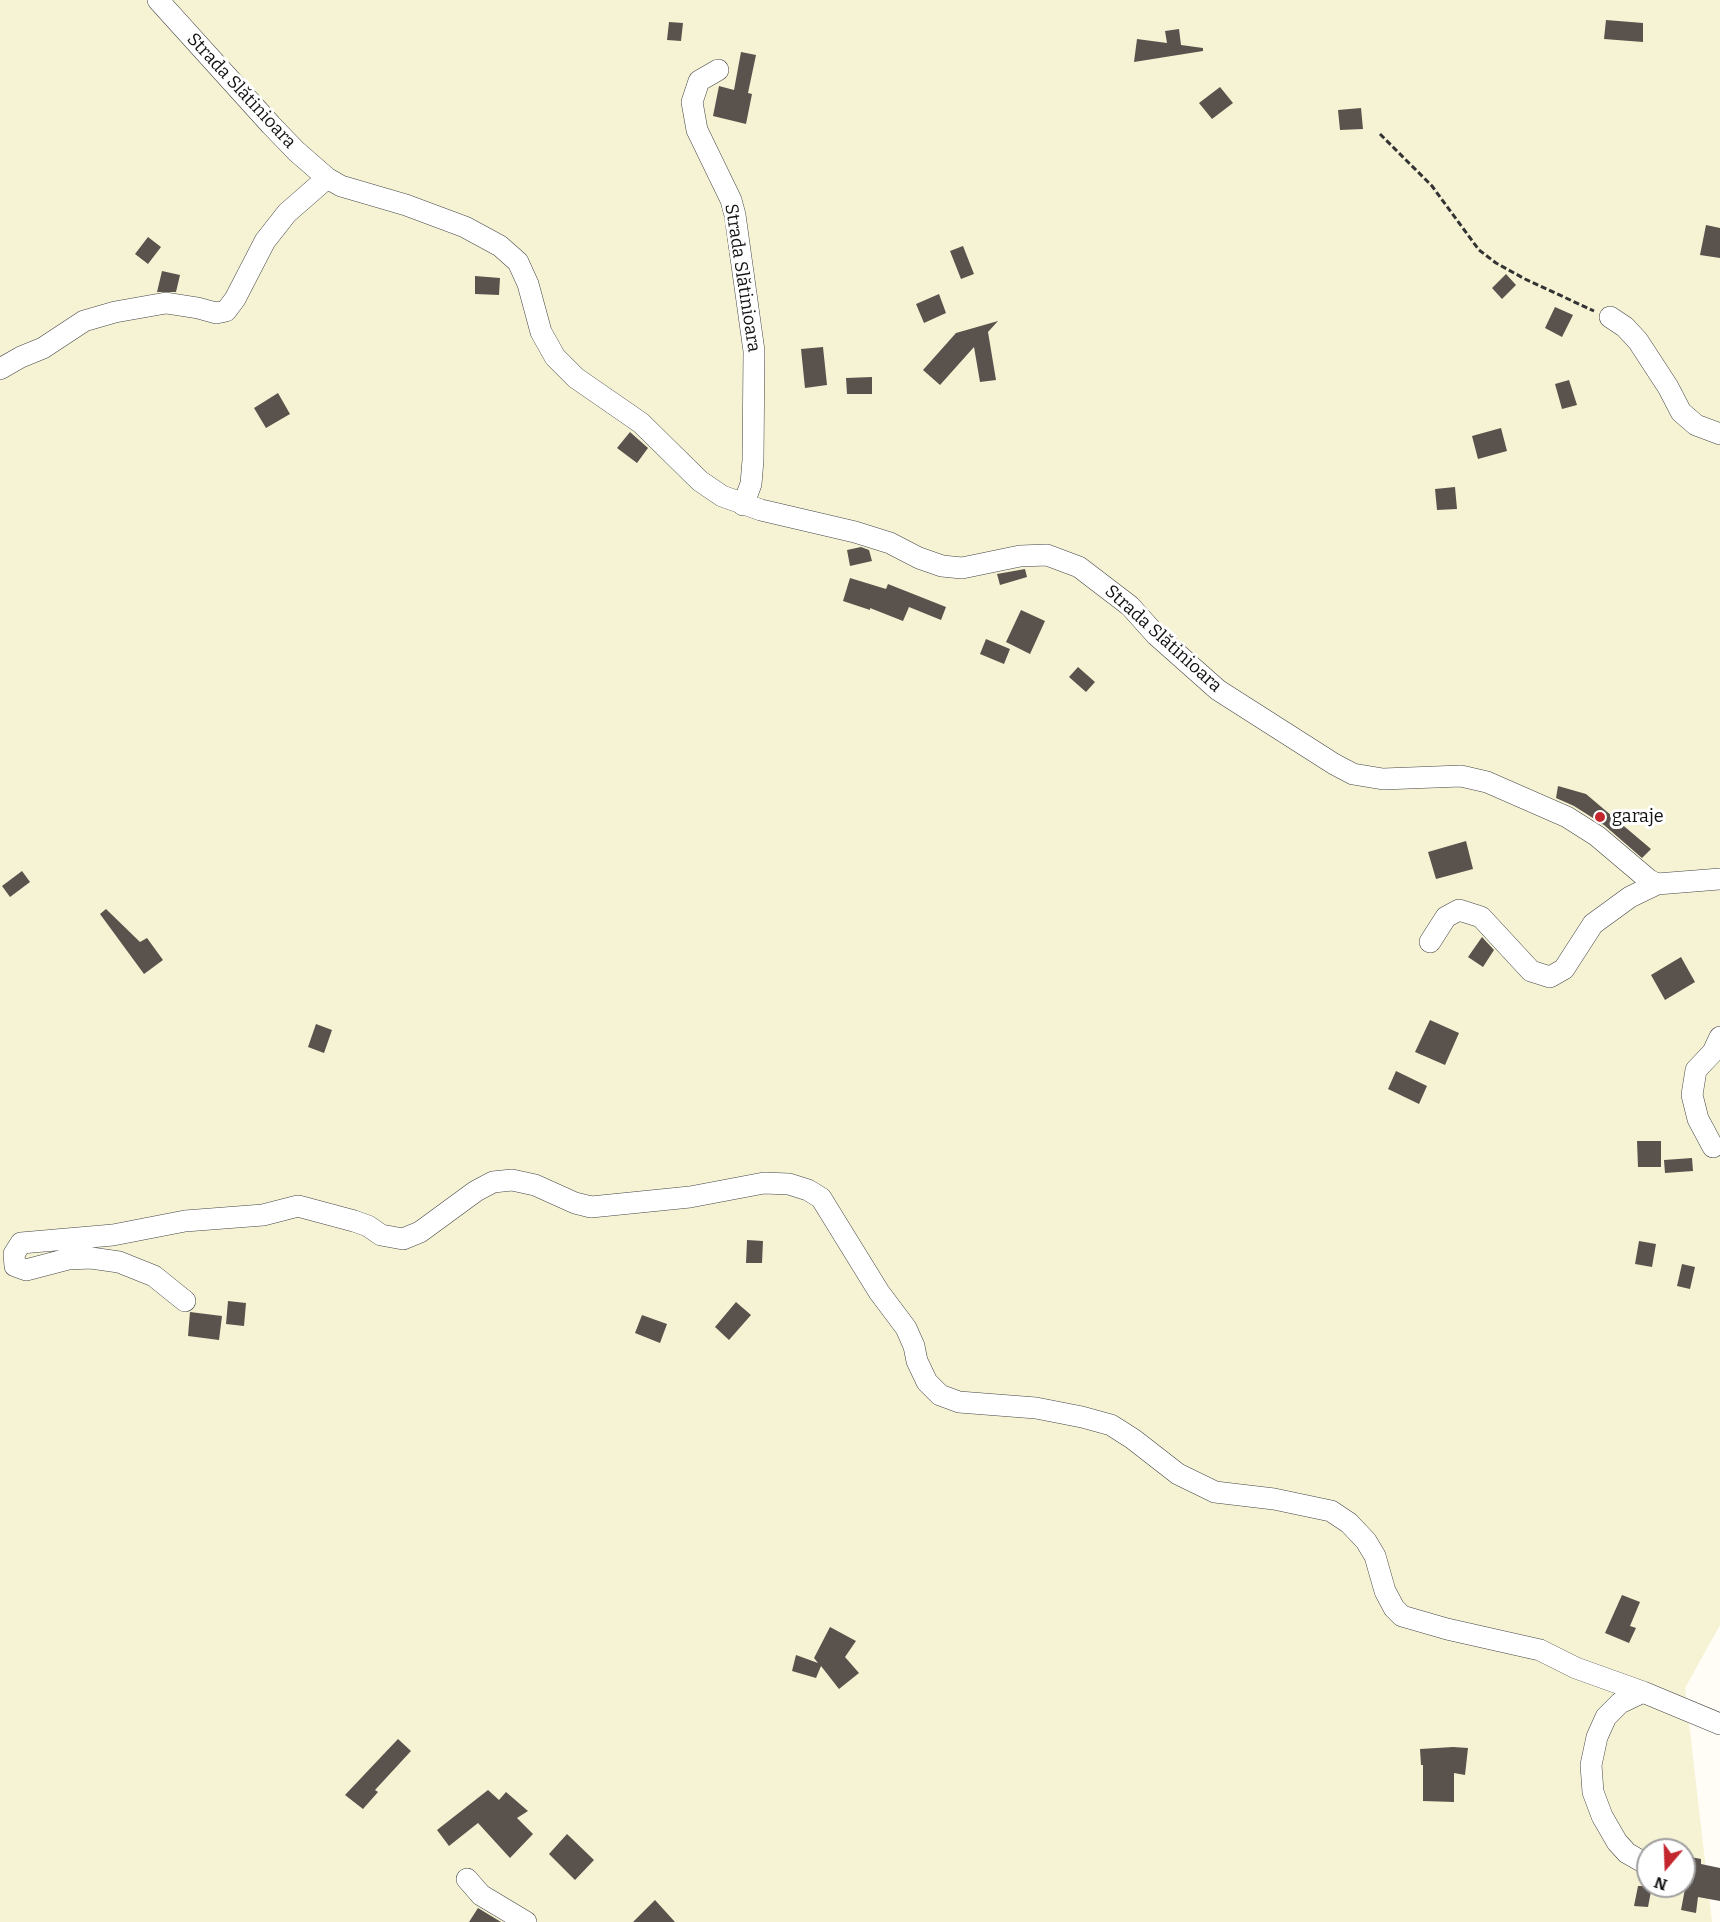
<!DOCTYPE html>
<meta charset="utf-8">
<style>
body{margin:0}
#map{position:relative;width:1720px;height:1922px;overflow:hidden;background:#fffdf5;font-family:Bitter,serif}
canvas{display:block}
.north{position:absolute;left:1636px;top:1838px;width:60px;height:60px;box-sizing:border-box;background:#fff;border:2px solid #a0a0a0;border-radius:50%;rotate:199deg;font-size:16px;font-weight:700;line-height:24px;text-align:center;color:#111}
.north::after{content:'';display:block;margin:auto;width:21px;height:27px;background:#c4262e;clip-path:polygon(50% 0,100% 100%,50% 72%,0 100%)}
</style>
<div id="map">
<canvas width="1720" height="1922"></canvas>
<div class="north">N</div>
</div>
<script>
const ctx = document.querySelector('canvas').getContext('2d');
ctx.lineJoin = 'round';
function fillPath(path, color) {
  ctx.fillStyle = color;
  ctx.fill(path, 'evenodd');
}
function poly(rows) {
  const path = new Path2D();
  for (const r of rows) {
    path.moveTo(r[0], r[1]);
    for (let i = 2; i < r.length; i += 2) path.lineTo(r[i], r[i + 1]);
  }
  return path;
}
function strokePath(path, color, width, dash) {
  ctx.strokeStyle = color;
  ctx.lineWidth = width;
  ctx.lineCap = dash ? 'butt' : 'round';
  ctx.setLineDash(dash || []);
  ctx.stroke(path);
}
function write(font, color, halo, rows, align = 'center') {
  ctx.font = font + ' Bitter,serif';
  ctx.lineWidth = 6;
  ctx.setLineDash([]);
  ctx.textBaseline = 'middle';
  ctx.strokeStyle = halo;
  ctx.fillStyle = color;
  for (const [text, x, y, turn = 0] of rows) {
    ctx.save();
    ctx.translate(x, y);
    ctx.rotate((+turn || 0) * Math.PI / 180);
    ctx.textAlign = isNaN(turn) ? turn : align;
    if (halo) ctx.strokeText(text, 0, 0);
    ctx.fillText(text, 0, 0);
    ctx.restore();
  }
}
const farmland = poly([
 [0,0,1720,0,1720,1625,1685,1688,1712,1922,0,1922],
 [1648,1850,1684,1850,1684,1886,1648,1886]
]);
const building = poly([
 [1606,20,1643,23,1643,42,1604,39],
 [669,22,683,23,681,41,667,40],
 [1179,29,1181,45,1203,48,1203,51,1134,62,1137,39,1167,43,1165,31],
 [741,52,756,55,748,93,752,94,746,124,713,116,719,86,734,90],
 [1220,87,1233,103,1212,119,1199,103],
 [1361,108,1363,129,1340,130,1338,110],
 [1706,225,1720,228,1720,258,1700,255],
 [148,237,161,247,148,264,135,254],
 [963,246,974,274,961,279,950,251],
 [162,271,180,275,176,292,157,292],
 [1506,274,1516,285,1502,299,1492,288],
 [475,276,500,278,499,295,475,294],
 [939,294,946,313,924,323,916,304],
 [1555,307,1573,315,1562,337,1545,328],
 [998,321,988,332,996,380,980,382,974,347,940,385,923,370,956,333],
 [823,347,827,385,805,388,801,349],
 [872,377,872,394,847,394,846,378],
 [1569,380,1577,405,1562,409,1555,384],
 [278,393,290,414,266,428,254,408],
 [1501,428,1507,451,1478,459,1472,436],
 [630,432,648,448,637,463,617,448],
 [1455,487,1457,509,1437,510,1435,489],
 [861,547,869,550,872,561,850,566,847,550],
 [1025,569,1027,577,1000,585,997,574],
 [850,578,886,589,888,584,946,607,941,620,909,607,903,621,870,608,870,610,843,601],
 [1021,610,1045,621,1030,654,1006,642],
 [986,639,1010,649,1004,664,980,654],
 [1078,667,1095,682,1086,692,1069,677],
 [1558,786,1586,794,1651,849,1642,858,1604,825,1574,806,1556,798],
 [1466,841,1473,869,1436,879,1428,852],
 [22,871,30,882,10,897,2,886],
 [106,909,140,942,147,938,163,960,144,974,100,914],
 [1482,937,1494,950,1483,967,1468,957],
 [1681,957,1695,982,1665,1000,1651,975],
 [1430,1020,1459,1033,1445,1065,1415,1052],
 [316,1024,332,1030,324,1053,308,1047],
 [1396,1071,1427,1086,1419,1104,1388,1089],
 [1637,1141,1661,1141,1661,1167,1638,1167],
 [1692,1158,1693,1171,1665,1173,1664,1160],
 [747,1240,763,1241,762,1263,746,1263],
 [1639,1241,1656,1244,1652,1267,1635,1264],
 [1682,1264,1695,1267,1690,1289,1677,1286],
 [228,1301,246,1303,244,1326,226,1324],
 [736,1302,751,1315,729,1340,715,1327],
 [190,1312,222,1316,219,1340,188,1336],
 [642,1315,667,1324,660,1343,635,1333],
 [1622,1595,1640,1602,1630,1626,1636,1628,1629,1643,1605,1633],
 [830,1627,856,1641,845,1657,859,1673,839,1689,821,1666,816,1678,792,1671,796,1655,818,1663,814,1658],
 [398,1739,411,1751,375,1790,378,1792,363,1809,345,1795],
 [1453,1747,1468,1748,1465,1775,1454,1773,1454,1802,1423,1801,1423,1765,1421,1765,1420,1749],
 [488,1790,499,1800,506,1792,528,1811,517,1818,533,1834,510,1858,478,1823,449,1846,437,1830],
 [567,1834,594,1860,575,1880,549,1854],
 [1691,1857,1701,1859,1701,1864,1720,1868,1720,1901,1698,1897,1696,1913,1681,1910],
 [1638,1886,1652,1886,1648,1907,1634,1906],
 [655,1900,675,1922,633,1922],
 [478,1908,501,1922,469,1922]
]);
const path = poly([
 [1380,134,1432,186,1479,250,1496,263,1525,279,1594,311]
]);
const minor = poly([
 [158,0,271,125,296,151,327,178,341,186,406,205,465,227,500,246,518,262,528,284,541,332,555,357,576,378,641,423,700,481,722,496,761,510,855,532,890,543,919,558,942,566,962,568,1020,556,1047,555,1079,567,1130,606,1156,635,1218,690,1334,764,1353,774,1383,779,1461,776,1487,782,1567,817,1597,836,1649,880,1657,884,1720,879],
 [718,70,699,81,692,102,697,130,731,200,735,215,754,351,753,460,751,484,743,505],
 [1610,317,1625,327,1638,341,1668,387,1681,412,1696,425,1720,434],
 [0,369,21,357,43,348,84,321,115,312,166,303,198,308,216,313,226,311,235,299,265,241,287,213,327,178],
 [1430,942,1446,917,1459,910,1481,917,1531,971,1550,977,1564,969,1593,924,1630,897,1657,884],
 [1713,1147,1698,1119,1692,1095,1696,1070,1713,1052,1720,1037],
 [185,1301,154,1276,119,1262,91,1258,68,1259,26,1270,15,1266,14,1254,21,1243,113,1235,185,1221,263,1215,298,1206,354,1221,368,1226,381,1235,403,1239,420,1232,476,1191,493,1182,512,1180,535,1185,575,1203,591,1207,690,1197,764,1183,789,1184,808,1190,821,1198,879,1292,906,1328,914,1346,917,1361,927,1382,940,1395,959,1402,1036,1408,1082,1417,1111,1425,1133,1439,1178,1474,1215,1492,1274,1499,1331,1511,1349,1523,1366,1541,1375,1556,1385,1591,1394,1608,1402,1616,1447,1629,1540,1650,1576,1668,1643,1692,1720,1724],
 [1641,1861,1627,1853,1617,1842,1602,1816,1593,1792,1591,1765,1597,1737,1606,1717,1620,1703,1643,1692],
 [467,1879,481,1895,526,1922]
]);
const markers = [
 [1600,817,6,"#c4262e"]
];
const streetNames = [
 ["Strada Slătinioara",241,91,47],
 ["Strada Slătinioara",742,278,81],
 ["Strada Slătinioara",1163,639,42]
];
const poiNames = [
 ["garaje",1612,817]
];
fillPath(farmland, '#f6f3d4');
fillPath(building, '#5a524d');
strokePath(minor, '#444', 22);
strokePath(path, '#333', 3, [6, 3]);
strokePath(minor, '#fff', 21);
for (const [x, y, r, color] of markers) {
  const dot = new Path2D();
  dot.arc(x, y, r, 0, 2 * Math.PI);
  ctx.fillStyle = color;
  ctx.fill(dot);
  strokePath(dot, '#fff', 2);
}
write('18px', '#111', '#fff', streetNames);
write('18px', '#111', '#fff', poiNames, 'left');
</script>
